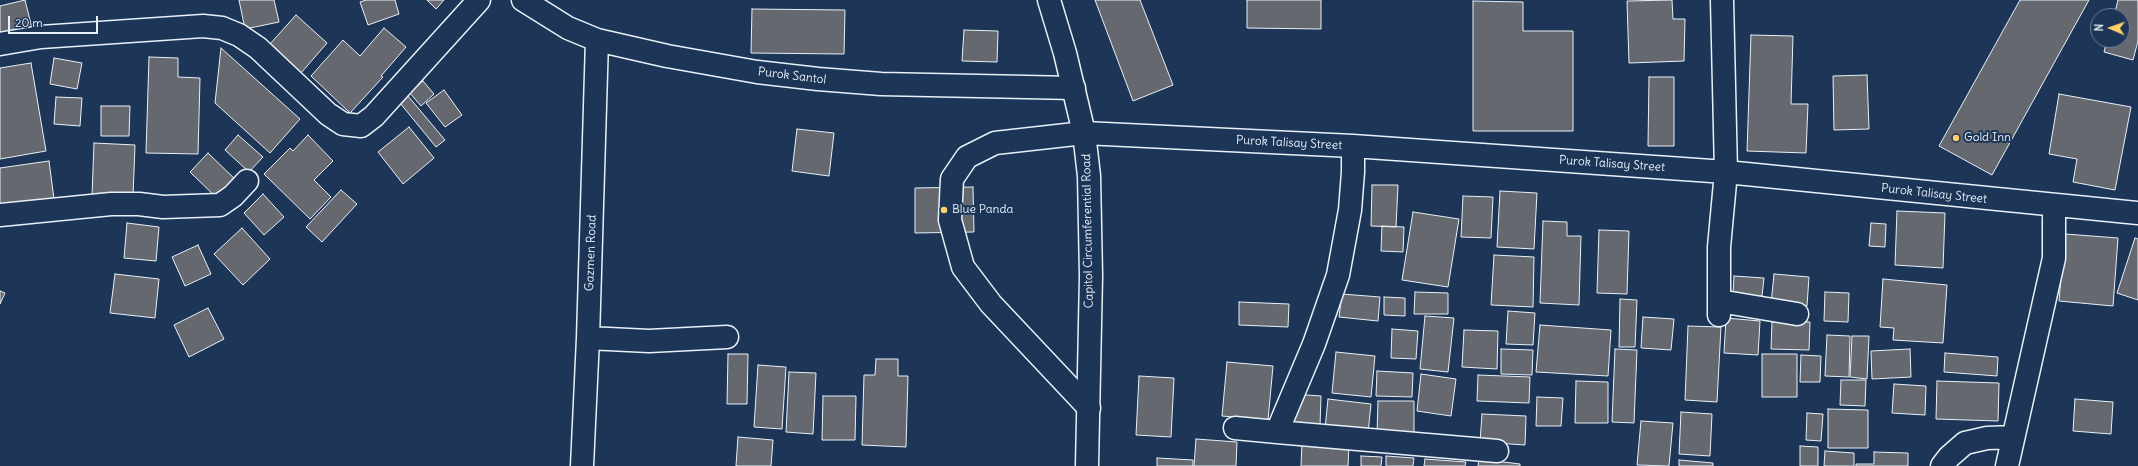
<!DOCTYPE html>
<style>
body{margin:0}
#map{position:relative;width:2138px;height:466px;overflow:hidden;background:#1d3557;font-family:Delius,sans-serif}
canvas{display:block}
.north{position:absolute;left:2090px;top:8px;width:40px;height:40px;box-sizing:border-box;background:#1d3557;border:1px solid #6e8097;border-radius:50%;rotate:272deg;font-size:11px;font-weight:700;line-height:16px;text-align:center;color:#e8f1f8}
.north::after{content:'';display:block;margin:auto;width:14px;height:18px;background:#ffd166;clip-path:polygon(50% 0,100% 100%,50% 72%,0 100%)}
.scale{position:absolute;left:8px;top:16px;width:90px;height:18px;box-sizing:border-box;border:2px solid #e8f1f8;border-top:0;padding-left:5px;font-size:12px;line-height:14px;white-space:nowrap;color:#e8f1f8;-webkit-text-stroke:3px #1d3557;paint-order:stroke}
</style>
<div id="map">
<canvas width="2138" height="466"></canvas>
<div class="north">N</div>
<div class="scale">20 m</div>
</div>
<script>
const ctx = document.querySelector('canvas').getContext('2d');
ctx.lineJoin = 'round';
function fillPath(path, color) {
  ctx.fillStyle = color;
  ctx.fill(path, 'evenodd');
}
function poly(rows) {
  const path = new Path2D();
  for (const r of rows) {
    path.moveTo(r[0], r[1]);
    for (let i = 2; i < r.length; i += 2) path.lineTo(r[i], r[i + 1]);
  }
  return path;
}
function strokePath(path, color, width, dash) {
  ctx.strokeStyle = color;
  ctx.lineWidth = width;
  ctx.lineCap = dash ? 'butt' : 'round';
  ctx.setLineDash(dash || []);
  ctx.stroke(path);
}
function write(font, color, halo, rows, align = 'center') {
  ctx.font = font + ' Delius,sans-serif';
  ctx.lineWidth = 4;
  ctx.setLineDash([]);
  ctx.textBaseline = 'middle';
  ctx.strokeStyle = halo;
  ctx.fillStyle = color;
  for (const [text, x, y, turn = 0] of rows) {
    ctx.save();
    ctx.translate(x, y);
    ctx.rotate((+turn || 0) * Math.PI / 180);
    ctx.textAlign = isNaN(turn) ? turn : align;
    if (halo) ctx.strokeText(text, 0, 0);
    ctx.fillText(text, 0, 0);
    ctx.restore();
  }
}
const building = poly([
 [25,0,33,32,0,39,0,6,25,0],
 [239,0,274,0,279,22,245,29,239,0],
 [366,0,395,0,399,14,368,25,360,2,366,0],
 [427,0,444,0,436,9,427,0],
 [1095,0,1140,0,1173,85,1133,101,1095,0],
 [1247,0,1321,0,1321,29,1247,28,1247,0],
 [1672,0,1673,19,1685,19,1684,61,1629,63,1627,1,1672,0],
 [2020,0,2089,0,1992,175,1939,146,2020,0],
 [2118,0,2138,0,2138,41,2133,60,2104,52,2107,40,2122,40,2122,16,2114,16,2118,0],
 [1473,1,1523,2,1523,31,1573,31,1573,131,1473,131,1473,1],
 [752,9,845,10,844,54,751,53,752,9],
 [296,15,327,43,301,73,270,44,296,15],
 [384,28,406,47,381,76,383,77,350,113,311,76,343,40,360,56,384,28],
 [964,30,998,31,997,62,962,61,964,30],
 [1751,35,1793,36,1791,104,1808,104,1806,153,1747,151,1751,35],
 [221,48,300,119,270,153,215,103,221,48],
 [149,57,178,58,178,77,200,78,198,154,146,153,149,57],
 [54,58,82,63,77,89,50,84,54,58],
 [31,63,46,151,0,159,0,68,31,63],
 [1867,75,1869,129,1834,130,1833,76,1867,75],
 [1649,77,1674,77,1674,146,1648,146,1649,77],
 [423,81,434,94,421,106,409,92,423,81],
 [444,90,462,115,445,127,426,103,444,90],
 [2059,94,2131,107,2115,190,2073,182,2077,159,2049,154,2059,94],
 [408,96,445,140,436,147,400,103,408,96],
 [56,97,82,98,80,126,54,124,56,97],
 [101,106,130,106,129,136,101,136,101,106],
 [409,127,434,158,403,184,378,152,409,127],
 [797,129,834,133,829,176,792,171,797,129],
 [238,135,263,157,249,172,225,150,238,135],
 [308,135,333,161,314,180,331,197,310,219,264,174,290,148,293,151,308,135],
 [94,143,135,145,133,197,92,196,94,143],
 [208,153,239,183,221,202,190,172,208,153],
 [49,161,54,199,0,205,0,168,49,161],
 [1372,185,1398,185,1396,227,1371,226,1372,185],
 [973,187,974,232,915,233,915,188,973,187],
 [341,190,357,204,322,242,306,227,341,190],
 [1500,191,1537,193,1534,249,1497,247,1500,191],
 [263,194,284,217,264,235,244,213,263,194],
 [1463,196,1493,197,1491,238,1461,237,1463,196],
 [1897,211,1945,213,1943,268,1895,265,1897,211],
 [1413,212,1459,219,1448,287,1402,280,1413,212],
 [1543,221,1567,222,1567,236,1581,236,1579,305,1540,303,1543,221],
 [127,223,159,227,156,261,124,258,127,223],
 [1871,223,1886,224,1885,247,1869,246,1871,223],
 [1382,226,1404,227,1403,252,1381,251,1382,226],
 [242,228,270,259,243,285,214,254,242,228],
 [1599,230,1629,231,1627,294,1597,293,1599,230],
 [2065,234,2118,238,2113,306,2059,301,2065,234],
 [2135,238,2138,239,2138,300,2117,293,2135,238],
 [198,245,211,274,185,286,172,257,198,245],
 [1494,255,1534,257,1533,307,1491,305,1494,255],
 [115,274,159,279,155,318,110,313,115,274],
 [1774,274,1809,277,1807,306,1771,304,1774,274],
 [1734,276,1764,278,1762,296,1733,294,1734,276],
 [1883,279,1947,285,1943,343,1893,340,1894,328,1880,327,1883,279],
 [0,291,5,293,0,304,0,291],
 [1415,292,1448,293,1448,314,1414,314,1415,292],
 [1825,292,1849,293,1848,322,1824,321,1825,292],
 [1342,294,1380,297,1378,321,1339,317,1342,294],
 [1384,297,1405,298,1405,316,1384,315,1384,297],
 [1620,299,1637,300,1635,347,1619,347,1620,299],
 [1239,302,1289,304,1288,327,1239,325,1239,302],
 [208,308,224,339,189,357,174,325,208,308],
 [1508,311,1535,313,1533,345,1506,344,1508,311],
 [1425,316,1454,318,1448,372,1420,369,1425,316],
 [1643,317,1674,319,1671,350,1641,348,1643,317],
 [1726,318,1760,321,1758,355,1724,353,1726,318],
 [1772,322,1810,322,1809,350,1771,349,1772,322],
 [1540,325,1611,330,1608,376,1536,372,1540,325],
 [1688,326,1721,327,1717,402,1685,400,1688,326],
 [1392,329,1418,331,1416,359,1391,358,1392,329],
 [1464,330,1498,331,1497,369,1462,367,1464,330],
 [1827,335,1850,336,1849,377,1825,376,1827,335],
 [1852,336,1869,336,1867,379,1850,377,1852,336],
 [1501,349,1533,350,1532,375,1501,374,1501,349],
 [1615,349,1637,350,1634,423,1612,422,1615,349],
 [1910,349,1911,377,1872,379,1871,351,1910,349],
 [1336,352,1375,356,1371,397,1332,393,1336,352],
 [1945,353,1998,357,1997,376,1944,372,1945,353],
 [728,354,748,354,747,404,727,404,728,354],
 [1762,354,1797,354,1797,397,1762,397,1762,354],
 [1801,355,1821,356,1820,382,1800,382,1801,355],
 [876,359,898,359,898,376,908,376,906,447,862,445,864,375,875,375,876,359],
 [1227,362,1273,366,1268,420,1222,416,1227,362],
 [758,365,786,367,782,429,754,427,758,365],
 [1377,371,1413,373,1412,397,1376,396,1377,371],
 [789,372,816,373,813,434,786,432,789,372],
 [1421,374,1456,379,1451,416,1417,411,1421,374],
 [1478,375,1530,377,1529,403,1477,401,1478,375],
 [1139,376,1174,378,1171,437,1136,435,1139,376],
 [1841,380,1866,380,1865,406,1840,405,1841,380],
 [1576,381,1608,382,1608,423,1575,423,1576,381],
 [1937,381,1999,383,1998,421,1936,419,1937,381],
 [1894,384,1926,386,1925,415,1892,413,1894,384],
 [1293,394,1321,396,1320,426,1291,424,1293,394],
 [823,396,856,396,855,440,822,440,823,396],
 [1537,397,1563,398,1561,426,1536,426,1537,397],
 [1328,399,1371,404,1368,433,1325,429,1328,399],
 [2075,399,2113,402,2111,434,2073,431,2075,399],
 [1378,401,1414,401,1414,434,1377,433,1378,401],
 [1828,409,1868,410,1868,448,1828,448,1828,409],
 [1681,412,1712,414,1710,456,1679,454,1681,412],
 [1807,413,1823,414,1821,441,1806,440,1807,413],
 [1482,414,1526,416,1525,445,1480,442,1482,414],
 [1641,421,1673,423,1669,466,1637,465,1641,421],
 [738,437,773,440,771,466,736,466,738,437],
 [1196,439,1237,442,1236,466,1194,466,1196,439],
 [1302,443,1349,445,1348,466,1301,466,1302,443],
 [1800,446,1818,447,1818,466,1800,466,1800,446],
 [1825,451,1854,453,1854,466,1824,466,1825,451],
 [1874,452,1908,453,1908,466,1856,466,1856,464,1874,464,1874,452],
 [1361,456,1382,457,1381,466,1361,466,1361,456],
 [1386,456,1414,458,1413,466,1386,466,1386,456],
 [1157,458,1193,460,1193,466,1157,466,1157,458],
 [1425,459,1466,462,1465,466,1424,466,1425,459],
 [1479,459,1520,464,1520,466,1478,466,1479,459],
 [1679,460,1713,463,1713,466,1679,466,1679,460]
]);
const minor = poly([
 [523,0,568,28,597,40,667,56,757,72,818,79,881,84,1074,88],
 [0,44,41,37,203,26,222,28,239,35,258,48,328,114,343,124,361,126,374,116,479,0],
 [0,215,111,204,139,204,163,207,220,205,233,196,247,181],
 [1719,301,1797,314],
 [1719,315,1719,247,1726,172,1722,0],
 [588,338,649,341,727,337],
 [1089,408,991,304,963,267,950,220,952,179,967,157,995,143,1084,133,1353,146,1726,172,2138,213],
 [1235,428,1277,432,1282,420,1314,344,1338,275,1350,210,1353,172,1353,146],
 [1277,432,1497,451],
 [582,466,588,338,597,40],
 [1942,466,1949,457,1965,443,1987,438,2013,437],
 [2007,466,2054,258,2054,206]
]);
const major = poly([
 [1049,0,1065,53,1084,133,1089,176,1091,276,1087,466]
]);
const markers = [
 [1956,138,4,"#ffd166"],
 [944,210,4,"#ffd166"]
];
const streetNames = [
 ["Purok Santol",792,76,7],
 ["Purok Talisay Street",1289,143,3],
 ["Purok Talisay Street",1612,164,4],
 ["Purok Talisay Street",1934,194,6],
 ["Capitol Circumferential Road",1088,231,-91],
 ["Gazmen Road",591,253,-88]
];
const poiNames = [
 ["Gold Inn",1964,138],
 ["Blue Panda",952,210]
];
fillPath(building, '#65686f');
strokePath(building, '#e8f1f8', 1);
strokePath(minor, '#e8f1f8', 25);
strokePath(major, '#e8f1f8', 25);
strokePath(minor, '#1d3557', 22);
strokePath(major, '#1d3557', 22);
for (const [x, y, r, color] of markers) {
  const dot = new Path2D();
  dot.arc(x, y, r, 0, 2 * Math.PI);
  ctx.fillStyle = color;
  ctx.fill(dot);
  strokePath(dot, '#1d3557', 1.5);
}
write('12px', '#e8f1f8', '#1d3557', streetNames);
write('12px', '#e8f1f8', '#1d3557', poiNames, 'left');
</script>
